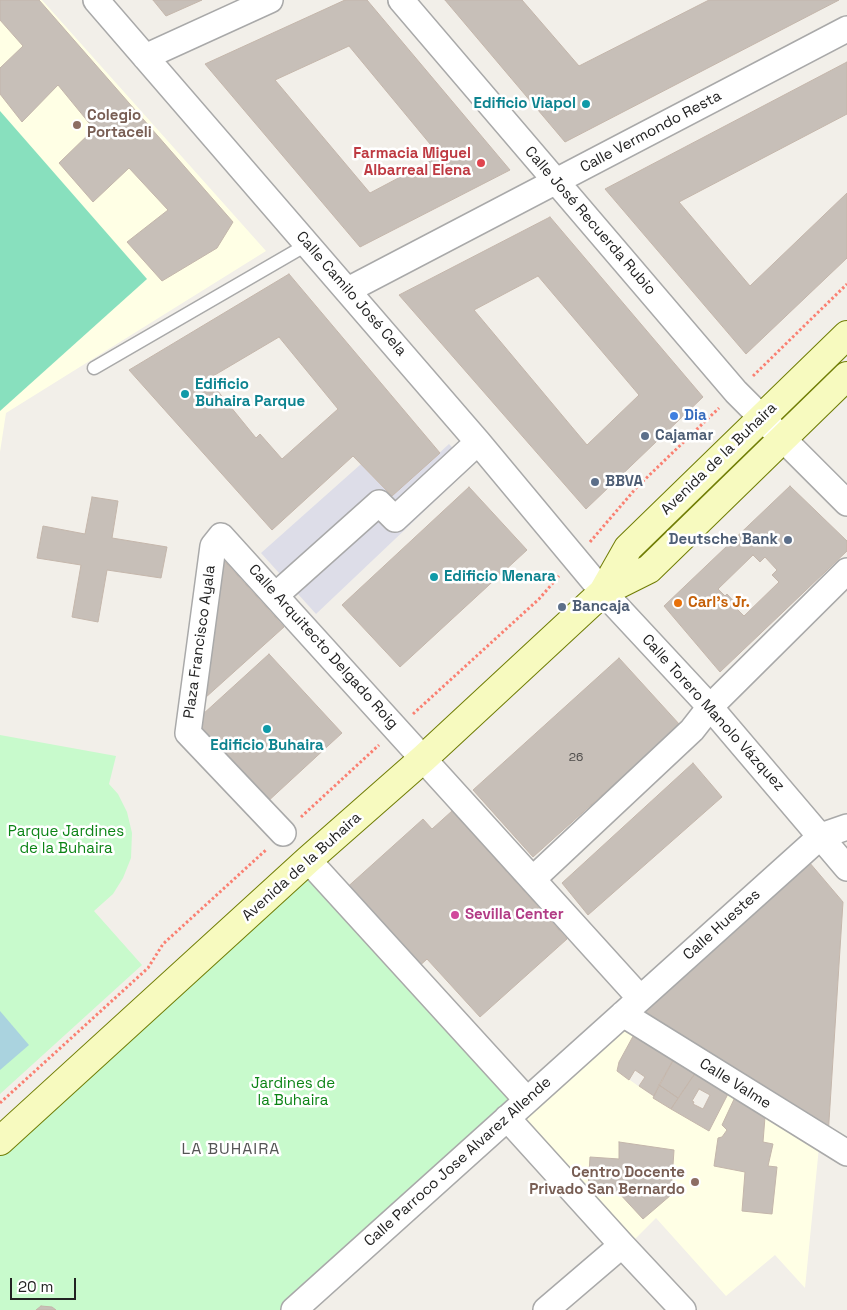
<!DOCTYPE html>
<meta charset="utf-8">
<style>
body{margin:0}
#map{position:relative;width:847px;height:1310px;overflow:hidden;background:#f2efe9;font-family:"Space Grotesk",sans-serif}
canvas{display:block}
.scale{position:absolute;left:10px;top:1278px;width:66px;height:22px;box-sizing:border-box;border:2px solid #222;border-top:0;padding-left:6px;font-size:15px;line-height:18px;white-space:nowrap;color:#222;-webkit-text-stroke:4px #fff;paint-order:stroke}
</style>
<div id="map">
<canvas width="847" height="1310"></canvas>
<div class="scale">20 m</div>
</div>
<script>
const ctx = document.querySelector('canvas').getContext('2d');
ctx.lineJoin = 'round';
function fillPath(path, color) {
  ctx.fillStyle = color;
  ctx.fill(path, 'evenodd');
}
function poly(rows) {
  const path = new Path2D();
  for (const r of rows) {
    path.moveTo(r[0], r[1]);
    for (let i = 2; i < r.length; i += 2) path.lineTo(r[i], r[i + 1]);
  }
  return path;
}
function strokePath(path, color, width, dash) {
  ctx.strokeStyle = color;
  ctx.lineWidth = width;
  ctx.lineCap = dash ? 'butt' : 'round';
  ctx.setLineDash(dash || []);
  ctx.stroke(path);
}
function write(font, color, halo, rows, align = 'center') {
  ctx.font = font + ' "Space Grotesk",sans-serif';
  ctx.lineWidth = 5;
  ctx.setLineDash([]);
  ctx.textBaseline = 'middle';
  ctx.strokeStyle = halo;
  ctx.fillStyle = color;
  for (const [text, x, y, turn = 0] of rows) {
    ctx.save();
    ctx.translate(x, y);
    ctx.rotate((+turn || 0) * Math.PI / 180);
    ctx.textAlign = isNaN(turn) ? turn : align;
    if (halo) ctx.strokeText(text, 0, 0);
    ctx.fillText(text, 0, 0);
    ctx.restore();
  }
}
const education = poly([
 [0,0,42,0,266,251,6,413,0,452],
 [630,1025,637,1029,619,1062,617,1071,671,1109,709,1131,730,1090,819,1147,805,1288,775,1255,726,1296,656,1218,630,1244,522,1123]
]);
const park = poly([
 [0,735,116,756,109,784,118,794,127,812,132,833,131,858,123,878,113,894,94,911,142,965,0,1094],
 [308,860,527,1100,292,1310,0,1310,0,1141]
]);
const pitch = poly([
 [0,111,147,279,0,411]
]);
const plaza = poly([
 [449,444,471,467,316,614,261,553,361,464,392,496]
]);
const water = poly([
 [0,1011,29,1045,0,1070]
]);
const building = poly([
 [0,0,39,0,233,222,217,248,162,281,127,242,168,210,129,168,93,202,59,163,94,129,58,85,22,122,0,94,0,68,23,46,0,20,0,0],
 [153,0,202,0,166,16,153,0],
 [345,0,367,0,510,170,360,247,205,64,345,0],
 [349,46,440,156,370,193,275,80,349,46],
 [445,0,522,0,579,66,709,0,839,0,565,142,445,0],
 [847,62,847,114,679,202,750,286,847,193,847,258,746,354,605,189,847,62],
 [550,217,703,397,586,509,399,295,550,217],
 [538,276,639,395,587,445,474,310,538,276],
 [289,274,440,453,392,496,353,456,272,530,129,370,289,274],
 [279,337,338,409,282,459,260,434,256,438,208,379,279,337],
 [790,486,847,541,847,551,720,672,664,606,790,486],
 [753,555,760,562,765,557,777,570,772,575,779,582,744,616,736,608,738,606,727,594,725,596,718,589,753,555],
 [469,487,527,550,400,667,342,605,469,487],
 [92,497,118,501,112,538,167,547,161,578,107,570,98,622,72,617,81,565,37,558,43,526,85,534,92,497],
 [218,554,284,627,195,707,218,554],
 [269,654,342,733,265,804,191,725,269,654],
 [619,658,680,725,533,857,473,790,619,658],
 [693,763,722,797,588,915,562,883,693,763],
 [452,811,567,939,480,1017,427,959,415,970,343,891,423,819,432,829,452,811],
 [809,862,843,902,828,1137,640,1016,809,862],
 [637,1029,676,1055,654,1096,639,1086,645,1077,635,1070,629,1080,617,1071,619,1062,637,1029],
 [676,1055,698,1069,678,1098,659,1085,676,1055],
 [698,1069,730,1090,709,1131,671,1109,698,1069],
 [699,1089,710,1095,703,1109,693,1104,694,1102,692,1101,699,1089],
 [659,1085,678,1098,671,1109,653,1098,659,1085],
 [736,1095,765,1117,763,1142,773,1144,768,1166,777,1167,772,1214,742,1211,745,1172,714,1166,718,1138,722,1137,727,1130,722,1125,736,1095],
 [619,1142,674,1150,671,1195,643,1219,618,1192,588,1190,590,1157,619,1159,619,1142],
 [41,1306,52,1307,56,1310,36,1310,41,1306]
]);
const path = poly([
 [753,376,847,284],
 [590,542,637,487,719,408],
 [413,714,539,599,559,576],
 [301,817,379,745],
 [0,1103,148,968,163,944,267,849]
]);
const lane = poly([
 [94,368,308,244]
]);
const street = poly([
 [96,0,478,442,603,592,710,707,847,868],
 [401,0,736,392,847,503],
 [145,57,270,0],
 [348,290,847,29],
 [276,595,379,503,395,519,478,442],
 [283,833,188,733,213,546,221,536,640,998],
 [308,860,527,1100],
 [533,879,692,730,710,707,847,571],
 [623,1014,847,1153],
 [507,1118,622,1245,683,1310],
 [294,1310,821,836,847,827],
 [546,1310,622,1245]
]);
const secondary = poly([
 [603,592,628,548,847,335],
 [0,1141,308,860,424,758,603,592,649,569,847,376]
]);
const markers = [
 [586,104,5,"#0f9aa8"],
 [77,125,5,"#8d6e63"],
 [481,163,5,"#e0444e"],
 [185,394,5,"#0f9aa8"],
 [674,416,5,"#3f7fe0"],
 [645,436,5,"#5c6f8a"],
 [595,482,5,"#5c6f8a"],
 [788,540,5,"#5c6f8a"],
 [434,577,5,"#0f9aa8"],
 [678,603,5,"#e8710a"],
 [562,607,5,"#5c6f8a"],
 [267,729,5,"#0f9aa8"],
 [455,915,5,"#d1479c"],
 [695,1182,5,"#8d6e63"]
];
const numberNames = [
 ["26",576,758]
];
const cultureNames = [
 ["Edificio Viapol",576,104,"right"],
 ["Edificio",195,385],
 ["Buhaira Parque",195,402],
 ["Edificio Menara",444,577],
 ["Edificio Buhaira",267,746,"center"]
];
const educationNames = [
 ["Colegio",87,116],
 ["Portaceli",87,133],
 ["Centro Docente",685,1173,"right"],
 ["Privado San Bernardo",685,1190,"right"]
];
const streetNames = [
 ["Calle Vermondo Resta",651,132,-28],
 ["Calle José Recuerda Rubio",590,221,49],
 ["Calle Camilo José Cela",351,294,49],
 ["Avenida de la Buhaira",719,459,-44],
 ["Plaza Francisco Ayala",200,642,-82],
 ["Calle Arquitecto Delgado Roig",323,647,48],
 ["Calle Torero Manolo Vázquez",713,713,48],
 ["Avenida de la Buhaira",302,867,-42],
 ["Calle Huestes",722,925,-42],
 ["Calle Valme",735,1084,32],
 ["Calle Parroco Jose Alvarez Allende",458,1162,-42]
];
const healthNames = [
 ["Farmacia Miguel",471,154],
 ["Albarreal Elena",471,171]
];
const shopNames = [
 ["Dia",684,416]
];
const serviceNames = [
 ["Cajamar",655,436],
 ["BBVA",605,482],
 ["Deutsche Bank",778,540,"right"],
 ["Bancaja",572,607]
];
const foodNames = [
 ["Carl's Jr.",688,603]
];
const parkNames = [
 ["Parque Jardines",66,832],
 ["de la Buhaira",66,849],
 ["Jardines de",293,1084],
 ["la Buhaira",293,1101]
];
const hotelNames = [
 ["Sevilla Center",465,915]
];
const neighbourhoodNames = [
 ["LA BUHAIRA",231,1150]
];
fillPath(education, '#ffffe5');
fillPath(park, '#c8facc');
fillPath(pitch, '#88e0be');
fillPath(plaza, '#dddde8');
fillPath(water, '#aad3df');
fillPath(building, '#c7bfb8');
strokePath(building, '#c4b6ab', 1);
strokePath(lane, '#a9a9a9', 15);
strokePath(street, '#a9a9a9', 28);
strokePath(secondary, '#707d05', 30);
strokePath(path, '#fa8072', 3, [2.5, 2.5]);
strokePath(lane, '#fff', 12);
strokePath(street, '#fff', 25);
strokePath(secondary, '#f7fabf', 28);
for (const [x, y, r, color] of markers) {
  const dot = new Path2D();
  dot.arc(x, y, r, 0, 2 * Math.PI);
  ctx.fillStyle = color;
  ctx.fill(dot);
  strokePath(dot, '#fff', 2);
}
write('12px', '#4b4948', null, numberNames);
write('bold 15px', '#0d838f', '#fff', cultureNames, 'left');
write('bold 15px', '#785e54', '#fff', educationNames, 'left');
write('15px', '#222', '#fff', streetNames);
write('bold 15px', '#be3a42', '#fff', healthNames, 'right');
write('bold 15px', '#366cbe', '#fff', shopNames, 'left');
write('bold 15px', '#4e5e75', '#fff', serviceNames, 'left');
write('bold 15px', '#c56008', '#fff', foodNames, 'left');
write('15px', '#0c8416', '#fff', parkNames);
write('bold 15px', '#b23c85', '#fff', hotelNames, 'left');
ctx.letterSpacing = '1px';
write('16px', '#555', '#fff', neighbourhoodNames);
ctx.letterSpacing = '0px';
</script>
